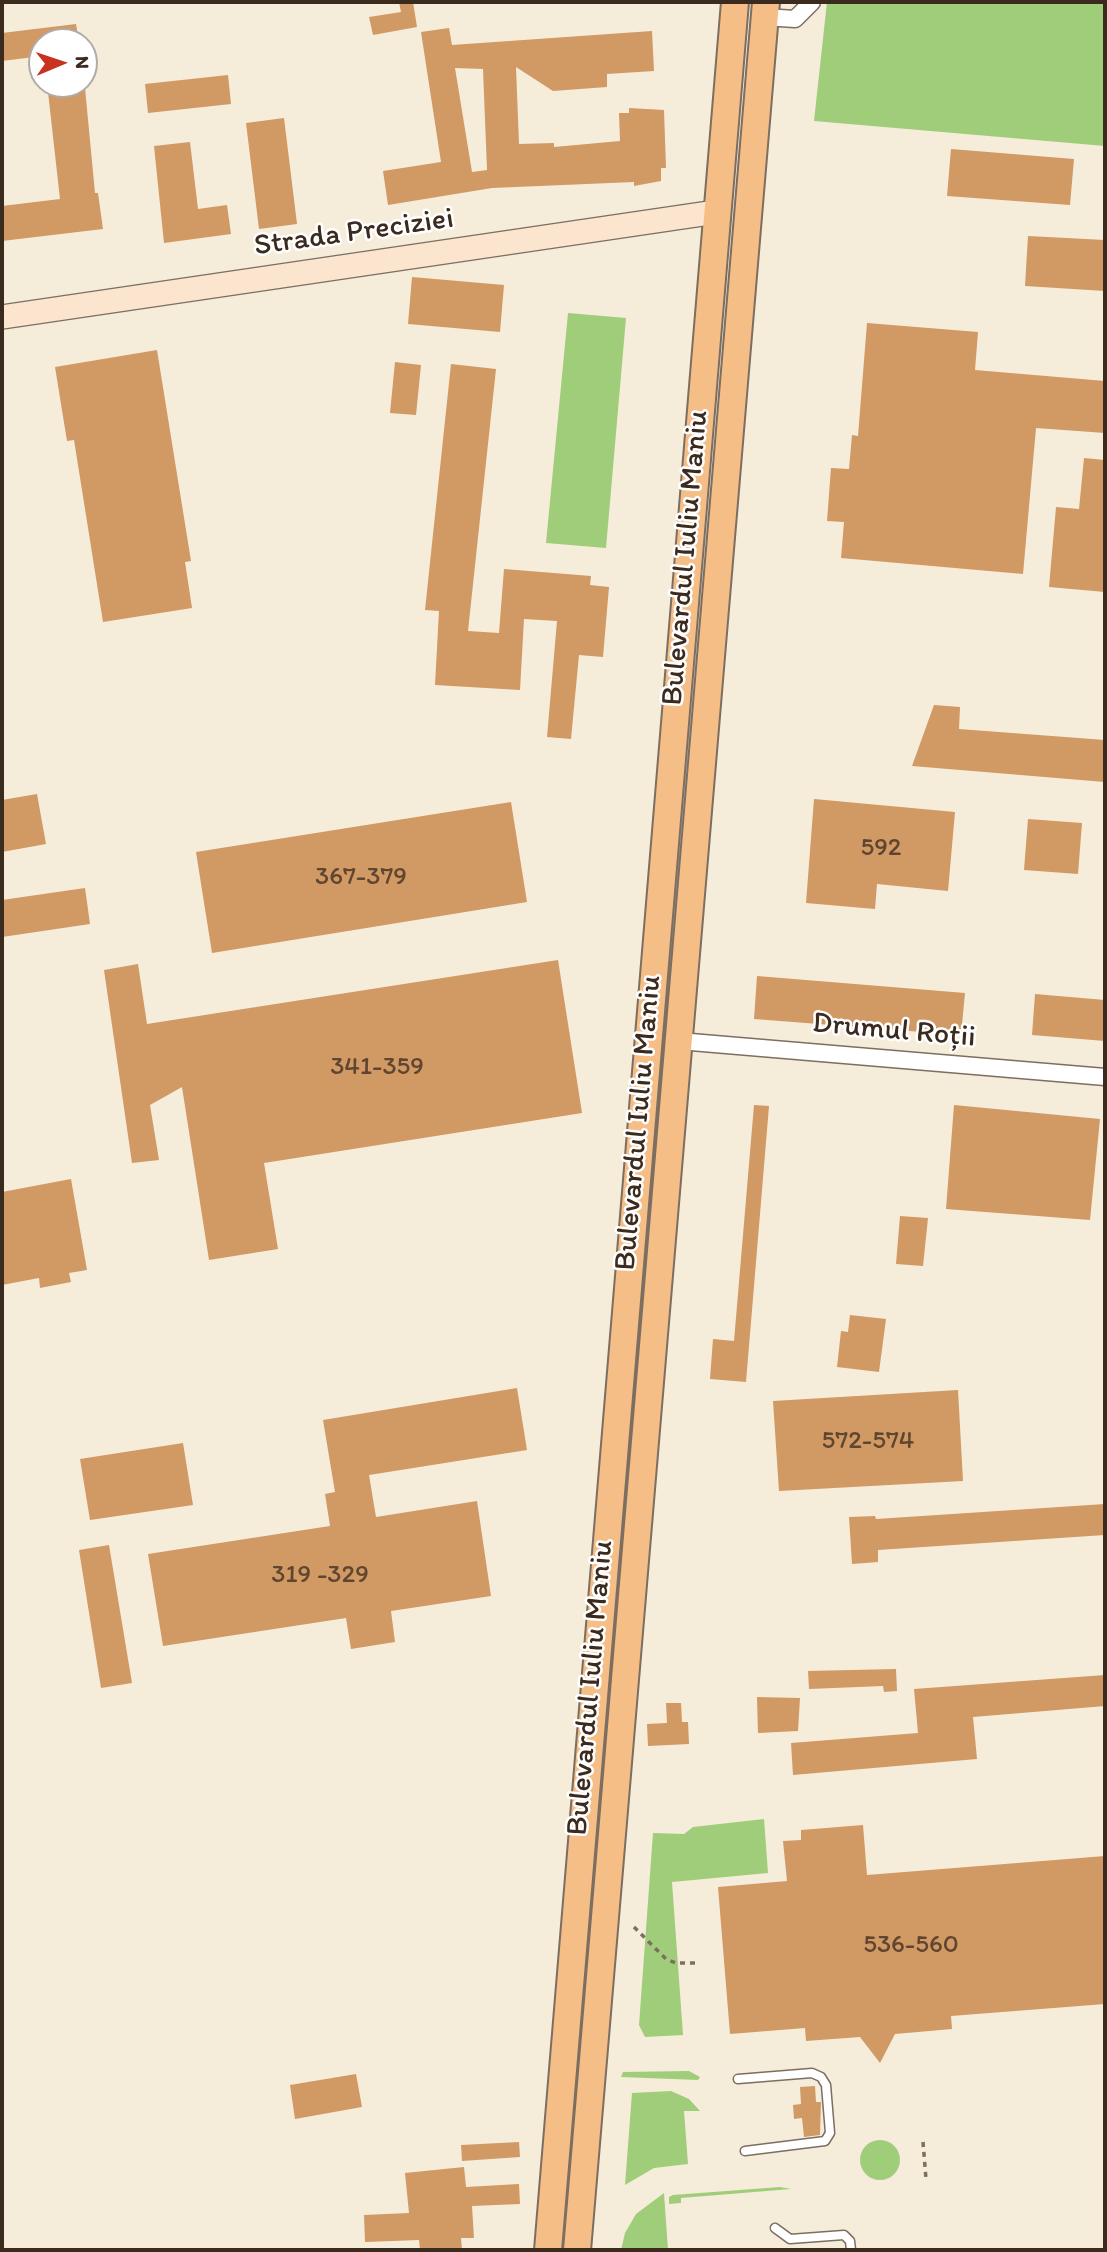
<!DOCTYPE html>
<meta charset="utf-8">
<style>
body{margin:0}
#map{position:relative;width:1107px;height:2252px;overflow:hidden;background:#f6ecda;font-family:Itim,sans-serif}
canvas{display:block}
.frame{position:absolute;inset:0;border:4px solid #3b2a1e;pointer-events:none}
.north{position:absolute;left:28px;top:28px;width:70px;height:70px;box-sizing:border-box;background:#fff;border:2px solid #b1aaa5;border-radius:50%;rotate:88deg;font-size:19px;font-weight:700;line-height:28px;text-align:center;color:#3b2a1e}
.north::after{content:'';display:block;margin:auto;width:24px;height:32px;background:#c8321e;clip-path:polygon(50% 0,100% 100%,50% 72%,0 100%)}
</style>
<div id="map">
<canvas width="1107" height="2252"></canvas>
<div class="frame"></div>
<div class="north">N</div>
</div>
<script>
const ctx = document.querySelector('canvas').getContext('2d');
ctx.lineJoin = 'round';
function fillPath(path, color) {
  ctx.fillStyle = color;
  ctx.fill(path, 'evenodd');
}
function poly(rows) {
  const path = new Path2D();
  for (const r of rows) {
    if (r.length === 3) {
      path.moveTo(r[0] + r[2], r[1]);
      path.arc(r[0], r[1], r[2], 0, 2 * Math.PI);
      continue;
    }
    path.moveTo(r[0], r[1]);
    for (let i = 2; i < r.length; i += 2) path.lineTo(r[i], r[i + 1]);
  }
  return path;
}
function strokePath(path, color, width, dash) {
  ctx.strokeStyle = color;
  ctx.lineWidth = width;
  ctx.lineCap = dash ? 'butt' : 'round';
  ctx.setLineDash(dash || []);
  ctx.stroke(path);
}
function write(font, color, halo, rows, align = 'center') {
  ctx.font = font + ' Itim,sans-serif';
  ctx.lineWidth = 5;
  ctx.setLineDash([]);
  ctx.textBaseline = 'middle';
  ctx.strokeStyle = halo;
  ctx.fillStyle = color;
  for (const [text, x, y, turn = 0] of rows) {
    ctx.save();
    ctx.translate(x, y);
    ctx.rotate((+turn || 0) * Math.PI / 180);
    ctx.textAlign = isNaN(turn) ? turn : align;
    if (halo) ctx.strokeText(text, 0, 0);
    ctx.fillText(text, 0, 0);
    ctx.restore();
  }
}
const green = poly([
 [827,2,1105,2,1105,146,814,121],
 [568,313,626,318,606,548,546,543],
 [764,1819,768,1873,672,1882,683,2035,645,2037,639,2025,653,1833,684,1834,693,1827],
 [689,2071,700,2077,698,2080,621,2077,623,2072],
 [671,2091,689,2099,700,2111,684,2111,688,2164,654,2168,625,2185,632,2093],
 [880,2160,20],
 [780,2187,791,2189,681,2198,681,2203,669,2204,669,2197,673,2195],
 [664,2193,668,2250,621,2250,625,2233,636,2214]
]);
const building = poly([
 [399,2,413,2,417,27,373,35,369,17,401,12],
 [76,24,79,42,42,42,42,56,2,61,2,33],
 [449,28,452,45,652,31,654,71,607,74,607,87,553,91,516,67,519,144,554,143,554,147,620,141,619,113,629,113,629,108,664,110,666,168,661,168,661,181,634,186,634,182,492,188,388,205,383,171,441,162,421,32],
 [455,68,483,69,487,170,472,172],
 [228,75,231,104,148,113,145,84],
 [85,88,95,193,98,193,103,229,2,241,2,206,60,199,48,92],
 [284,118,297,224,259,229,246,123],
 [190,142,198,209,227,205,231,234,164,243,154,146],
 [951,149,1074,159,1070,205,947,196],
 [1028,236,1105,240,1105,291,1025,286],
 [412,277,504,285,500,332,408,324],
 [867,323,978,332,975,370,1105,381,1105,433,1036,428,1023,574,841,558,844,522,827,521,831,468,849,469,852,435,858,436],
 [157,350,191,561,185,562,192,608,103,622,74,440,67,441,55,367],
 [395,362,421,365,416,415,390,413],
 [451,364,496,369,468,631,499,633,504,569,591,576,590,585,609,587,603,657,579,655,571,739,547,737,557,621,524,619,520,690,435,685,439,611,425,610],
 [1084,458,1105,460,1105,592,1049,587,1056,507,1079,509],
 [934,705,960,707,959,729,1105,740,1105,782,912,766],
 [37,794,46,844,2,852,2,800],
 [814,799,955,812,948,891,877,884,875,909,806,903],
 [511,802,527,902,212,953,196,852],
 [1028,819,1082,823,1078,874,1024,870],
 [85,888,90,924,2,937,2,900],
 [558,960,582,1113,264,1163,278,1249,209,1260,182,1087,150,1105,159,1160,132,1163,104,970,138,964,147,1024],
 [757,976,965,993,961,1035,754,1019],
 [1035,994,1105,1000,1105,1041,1032,1035],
 [754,1105,769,1106,746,1382,710,1379,713,1339,734,1341],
 [954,1105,1100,1119,1090,1220,946,1209],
 [71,1179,87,1270,69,1273,71,1282,40,1288,39,1278,2,1285,2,1192],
 [900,1216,928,1218,923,1266,896,1264],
 [850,1315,886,1319,879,1372,837,1367,841,1331,848,1332],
 [517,1388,527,1450,369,1475,376,1517,477,1501,491,1596,391,1611,395,1642,351,1649,346,1618,163,1646,148,1554,330,1526,325,1494,335,1492,323,1420],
 [958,1390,963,1481,779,1491,773,1401],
 [183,1443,193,1505,90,1520,80,1459],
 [1105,1504,1105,1535,878,1550,878,1562,852,1564,849,1517,875,1516,876,1519],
 [109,1545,132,1683,101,1688,79,1550],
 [896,1669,897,1691,884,1692,883,1686,809,1689,808,1671],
 [1105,1675,1105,1706,973,1717,977,1759,793,1775,791,1743,918,1733,914,1689],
 [757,1697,800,1698,798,1731,758,1733],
 [666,1703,681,1703,682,1722,688,1722,689,1744,648,1746,647,1724,667,1723],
 [863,1825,867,1875,1105,1856,1105,2004,951,2016,952,2029,895,2034,880,2063,860,2037,806,2041,805,2028,730,2034,718,1887,787,1881,783,1841,801,1840,801,1830],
 [356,2074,362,2107,295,2119,290,2085],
 [815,2086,816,2102,821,2102,820,2135,804,2137,802,2118,794,2119,793,2105,801,2104,800,2087],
 [519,2142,520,2157,462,2161,461,2145],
 [464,2167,466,2187,519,2184,520,2204,472,2206,474,2238,461,2238,462,2250,420,2250,419,2240,365,2242,364,2215,409,2213,405,2173]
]);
const path = poly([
 [634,1927,666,1959,676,1963,699,1963],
 [923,2142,926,2179]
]);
const lane = poly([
 [738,2079,812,2073,821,2077,826,2085,830,2133,825,2141,745,2151],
 [775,2228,790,2239,844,2235,850,2241,851,2250]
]);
const street = poly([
 [764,17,795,19,812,2],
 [679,1041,1105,1077]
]);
const secondary = poly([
 [2,317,716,212]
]);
const primary = poly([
 [548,2250,735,2],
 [577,2250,766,2]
]);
const numberNames = [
 ["592",881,848],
 ["367-379",361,877],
 ["341-359",377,1067],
 ["572-574",868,1441],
 ["319 -329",320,1575],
 ["536-560",911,1945]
];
const streetNames = [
 ["Strada Preciziei",354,233,-8],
 ["Bulevardul Iuliu Maniu",686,558,-85],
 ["Drumul Roții",894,1031,5],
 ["Bulevardul Iuliu Maniu",639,1123,-85],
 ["Bulevardul Iuliu Maniu",591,1688,-85]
];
fillPath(green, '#a0cd7a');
fillPath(building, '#d19964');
strokePath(lane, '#7c6e60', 11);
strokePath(street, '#7c6e60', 19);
strokePath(secondary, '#7c6e60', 26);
strokePath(primary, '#7c6e60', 30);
strokePath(path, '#7c6e60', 3.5, [5, 5]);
strokePath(lane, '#fff', 8);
strokePath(street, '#fff', 16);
strokePath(secondary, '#fbe5cf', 23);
strokePath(primary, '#f6be87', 26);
write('26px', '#604630', null, numberNames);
write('30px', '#3b2a1e', '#fff', streetNames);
</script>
